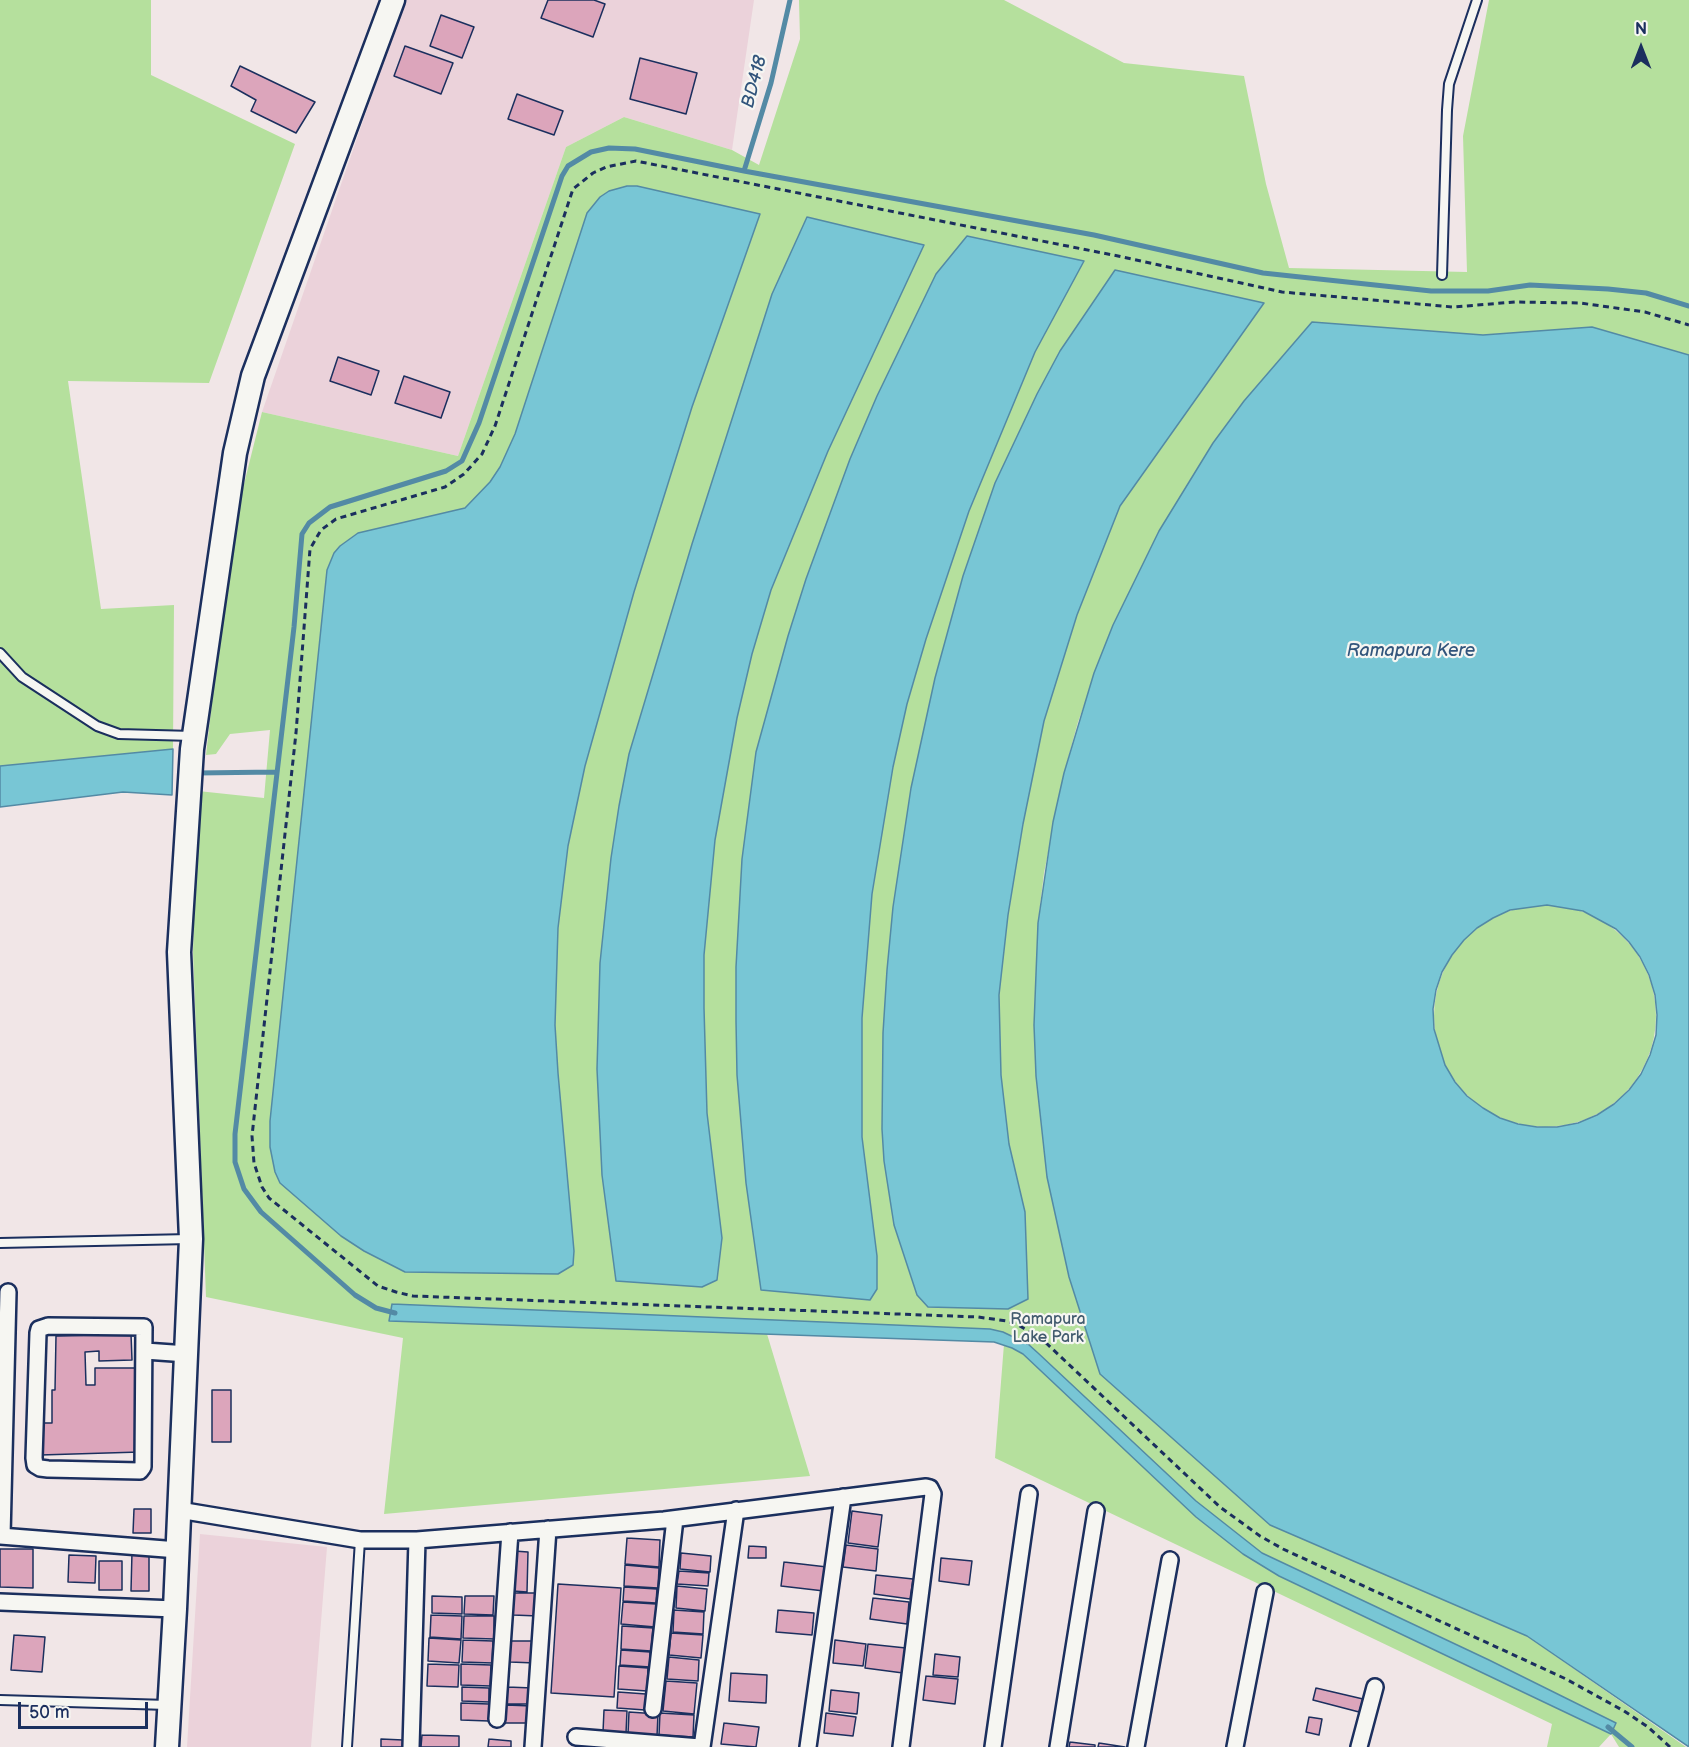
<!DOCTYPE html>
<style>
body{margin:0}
#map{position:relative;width:1689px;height:1747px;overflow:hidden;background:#f1e6e7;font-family:"Balsamiq Sans",sans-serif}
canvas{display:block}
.north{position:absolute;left:1611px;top:18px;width:60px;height:60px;-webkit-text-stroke:4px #f6f6f2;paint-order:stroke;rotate:0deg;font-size:16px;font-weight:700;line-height:24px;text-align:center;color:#1b2f5e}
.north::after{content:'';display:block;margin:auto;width:21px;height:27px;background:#1b2f5e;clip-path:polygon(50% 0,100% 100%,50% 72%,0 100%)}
.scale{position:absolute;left:18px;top:1702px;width:130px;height:27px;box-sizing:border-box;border:3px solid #1b2f5e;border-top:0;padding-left:8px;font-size:18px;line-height:21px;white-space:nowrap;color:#1b2f5e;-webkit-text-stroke:4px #f6f6f2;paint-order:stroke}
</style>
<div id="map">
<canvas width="1689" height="1747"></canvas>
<div class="north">N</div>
<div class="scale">50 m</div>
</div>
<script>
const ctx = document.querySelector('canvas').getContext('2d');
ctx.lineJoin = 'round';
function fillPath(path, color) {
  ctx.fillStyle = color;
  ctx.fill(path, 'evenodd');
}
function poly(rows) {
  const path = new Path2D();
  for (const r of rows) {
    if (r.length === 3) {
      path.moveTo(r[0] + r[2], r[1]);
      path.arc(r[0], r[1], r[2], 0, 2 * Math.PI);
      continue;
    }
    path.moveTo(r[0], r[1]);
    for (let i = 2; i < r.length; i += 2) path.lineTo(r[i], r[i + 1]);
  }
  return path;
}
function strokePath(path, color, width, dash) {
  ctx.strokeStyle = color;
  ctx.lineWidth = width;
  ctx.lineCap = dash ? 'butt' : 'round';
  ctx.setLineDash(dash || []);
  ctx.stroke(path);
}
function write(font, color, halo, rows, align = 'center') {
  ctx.font = font + ' "Balsamiq Sans",sans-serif';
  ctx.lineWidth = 4.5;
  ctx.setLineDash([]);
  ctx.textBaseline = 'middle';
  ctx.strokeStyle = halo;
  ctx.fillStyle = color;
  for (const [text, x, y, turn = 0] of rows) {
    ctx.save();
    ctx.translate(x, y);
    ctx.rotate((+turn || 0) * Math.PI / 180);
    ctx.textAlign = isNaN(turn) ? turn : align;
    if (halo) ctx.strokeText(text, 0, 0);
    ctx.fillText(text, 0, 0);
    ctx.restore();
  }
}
const built = poly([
 [405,0,754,0,732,150,624,117,566,147,458,456,262,412],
 [200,1534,327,1547,311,1747,187,1747]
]);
const green = poly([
 [0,0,151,0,151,75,295,144,209,383,68,381,101,609,174,605,173,749,0,766],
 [799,0,1004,0,1124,63,1244,76,1266,184,1289,268,1467,272,1463,136,1489,0,1689,0,1689,355,1592,327,1483,335,1312,322,1244,401,1213,443,1159,531,1113,625,1078,722,1064,773,1044,873,1038,923,1034,1025,1036,1076,1047,1177,1069,1277,1270,1525,1527,1636,1686,1747,1619,1747,1611,1734,1599,1747,1547,1747,1552,1724,995,1458,1004,1344,994,1342,767,1334,810,1476,384,1514,403,1338,206,1297,193,952,198,791,264,798,270,730,230,734,216,754,206,755,219,639,242,492,262,412,458,456,566,147,624,117,732,150,759,165,800,39],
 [1545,1016,111]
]);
const water = poly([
 [627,186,637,186,760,214,692,407,634,592,585,766,568,846,558,928,555,1025,558,1073,574,1251,573,1265,558,1274,405,1272,364,1251,341,1236,280,1183,275,1172,270,1147,270,1121,327,570,334,553,340,546,358,533,465,508,490,482,500,467,515,434,587,213,600,197,609,191,627,186],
 [807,217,924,245,828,451,771,590,752,654,737,718,715,840,704,955,704,1008,707,1113,722,1238,717,1280,702,1287,616,1281,602,1175,597,1069,600,963,611,858,619,806,629,754,692,544,772,294,807,217],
 [967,236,1084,261,1035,352,969,511,926,639,907,704,893,767,872,894,862,1018,862,1137,877,1256,877,1289,870,1300,761,1290,746,1183,737,1075,736,1021,736,967,742,859,756,752,788,636,806,579,850,459,877,396,936,274,967,236],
 [1115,270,1264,303,1120,506,1077,615,1044,721,1023,824,1008,915,999,995,1001,1075,1009,1144,1025,1212,1028,1299,1008,1309,928,1307,917,1295,894,1225,884,1161,882,1129,883,1033,887,970,893,907,911,788,935,678,963,576,995,483,1037,394,1060,351,1115,270],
 [1312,322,1483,335,1592,327,1689,355,1689,1747,1527,1636,1270,1525,1100,1374,1069,1277,1047,1177,1036,1076,1034,1025,1038,923,1053,822,1064,773,1094,673,1113,625,1159,531,1213,443,1244,401,1312,322],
 [1547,905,1583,911,1616,929,1629,942,1640,957,1649,975,1655,995,1657,1015,1656,1035,1650,1055,1641,1074,1629,1090,1614,1104,1597,1115,1578,1123,1557,1127,1537,1127,1518,1124,1500,1118,1483,1108,1467,1096,1455,1082,1445,1065,1434,1029,1433,1009,1436,990,1442,972,1452,955,1464,940,1477,928,1493,918,1510,910,1547,905],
 [173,749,172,795,123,792,0,807,0,766,173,749],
 [392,1304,990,1329,1003,1332,1028,1344,1038,1353,1196,1501,1262,1553,1489,1660,1616,1723,1611,1734,1279,1576,1243,1554,1196,1517,1023,1354,1012,1348,994,1342,389,1321,392,1304]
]);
const stream = poly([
 [744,171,771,83,790,0],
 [197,773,276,772],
 [395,1313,376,1308,355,1295,261,1212,244,1189,235,1162,235,1134,294,627,302,534,309,523,330,507,446,471,462,461,479,423,562,176,568,166,591,152,609,148,635,149,744,171,1094,235,1263,273,1431,291,1488,291,1530,285,1608,289,1646,293,1689,306],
 [1608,1727,1632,1747]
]);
const building = poly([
 [548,0,594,0,605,4,593,37,541,18,548,0],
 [441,15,474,27,462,58,430,46,441,15],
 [405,46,453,63,441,94,394,76,405,46],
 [640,58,697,73,686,114,630,99,640,58],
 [240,66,315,102,296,133,251,111,256,100,231,86,240,66],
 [517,94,563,111,554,135,508,119,517,94],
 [338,357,379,371,371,395,330,381,338,357],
 [404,376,450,392,441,418,395,403,404,376],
 [131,1334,132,1360,99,1361,99,1351,85,1352,86,1385,95,1385,95,1368,139,1368,140,1452,40,1455,40,1423,52,1423,52,1390,55,1390,56,1336,131,1334],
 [212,1390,231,1390,231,1442,212,1442,212,1390],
 [134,1509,151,1509,151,1533,133,1533,134,1509],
 [852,1511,882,1515,878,1547,848,1543,852,1511],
 [627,1538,660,1540,659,1567,625,1564,627,1538],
 [846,1545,878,1549,876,1571,843,1567,846,1545],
 [749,1546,766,1547,766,1558,748,1558,749,1546],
 [0,1549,33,1549,33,1588,0,1587,0,1549],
 [514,1551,528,1552,527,1592,513,1591,514,1551],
 [132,1552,149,1552,149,1591,131,1591,132,1552],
 [681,1553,711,1556,710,1572,680,1569,681,1553],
 [69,1555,96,1556,95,1583,68,1582,69,1555],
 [941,1558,972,1561,969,1585,939,1581,941,1558],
 [99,1561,122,1561,122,1590,99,1590,99,1561],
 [784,1562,827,1567,824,1591,781,1586,784,1562],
 [625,1565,659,1568,658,1588,624,1586,625,1565],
 [679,1571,709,1573,708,1586,677,1584,679,1571],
 [876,1575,913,1579,910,1599,874,1594,876,1575],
 [558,1584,621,1588,614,1697,551,1693,558,1584],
 [677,1586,707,1589,705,1611,676,1608,677,1586],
 [624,1587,657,1589,656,1603,623,1601,624,1587],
 [513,1593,539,1593,538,1616,513,1615,513,1593],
 [432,1596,462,1597,462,1614,432,1613,432,1596],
 [465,1596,494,1596,493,1615,464,1614,465,1596],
 [873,1598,909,1602,907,1624,870,1619,873,1598],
 [623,1602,656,1604,655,1627,621,1624,623,1602],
 [674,1610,704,1612,703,1634,673,1632,674,1610],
 [778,1610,814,1613,812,1635,776,1632,778,1610],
 [431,1615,462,1616,461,1639,430,1637,431,1615],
 [464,1616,494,1616,494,1639,463,1638,464,1616],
 [622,1626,653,1628,651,1651,621,1649,622,1626],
 [671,1633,703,1635,701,1658,669,1655,671,1633],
 [14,1635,45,1637,42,1672,11,1670,14,1635],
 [429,1638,461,1640,459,1663,428,1661,429,1638],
 [463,1640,493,1641,492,1663,462,1662,463,1640],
 [835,1640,866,1644,863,1666,833,1663,835,1640],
 [510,1641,535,1641,535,1663,510,1662,510,1641],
 [868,1644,906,1648,903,1673,865,1668,868,1644],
 [621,1650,650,1652,650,1667,620,1665,621,1650],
 [935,1654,960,1657,958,1677,933,1675,935,1654],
 [669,1657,699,1660,698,1681,667,1679,669,1657],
 [428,1664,459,1665,458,1687,427,1686,428,1664],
 [461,1664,491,1665,490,1686,461,1685,461,1664],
 [619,1666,648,1668,647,1691,618,1689,619,1666],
 [731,1673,767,1675,766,1703,729,1701,731,1673],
 [926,1676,958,1679,955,1704,923,1700,926,1676],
 [666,1681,697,1683,694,1714,663,1711,666,1681],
 [462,1687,489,1688,489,1702,462,1701,462,1687],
 [507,1687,533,1688,533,1704,506,1704,507,1687],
 [1316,1688,1363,1699,1359,1712,1313,1700,1316,1688],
 [831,1690,859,1693,857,1714,829,1711,831,1690],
 [618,1692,646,1694,645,1710,617,1708,618,1692],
 [461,1703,489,1704,489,1721,461,1720,461,1703],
 [506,1705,532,1706,532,1723,505,1723,506,1705],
 [604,1710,627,1711,626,1733,603,1732,604,1710],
 [629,1712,658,1714,657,1736,628,1734,629,1712],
 [660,1713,694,1715,693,1737,659,1735,660,1713],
 [826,1713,856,1717,853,1736,824,1733,826,1713],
 [1309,1717,1322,1719,1319,1735,1306,1732,1309,1717],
 [724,1723,759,1727,756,1747,721,1744,724,1723],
 [422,1735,459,1736,459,1747,421,1747,422,1735],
 [381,1739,403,1740,403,1747,381,1747,381,1739],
 [489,1739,511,1741,511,1747,488,1747,489,1739],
 [1070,1742,1095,1745,1095,1747,1069,1747,1070,1742],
 [1099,1743,1125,1747,1098,1747,1099,1743]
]);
const path = poly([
 [1670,1747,1648,1727,1624,1711,1566,1679,1283,1549,1260,1536,1220,1507,1044,1341,1020,1326,1007,1321,978,1317,413,1296,396,1292,378,1286,269,1198,262,1187,254,1163,252,1136,296,733,310,549,321,530,336,519,445,487,464,474,482,454,495,426,573,189,593,173,606,167,636,161,1118,256,1282,292,1453,307,1515,302,1580,303,1645,312,1689,325]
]);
const service = poly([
 [1442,275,1447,110,1449,84,1477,0],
 [0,653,22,677,97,726,119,734,193,736],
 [0,1243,190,1239],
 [0,1700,168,1705],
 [347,1747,360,1540]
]);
const minor = poly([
 [48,1326,144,1327,143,1467,140,1471,48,1469,40,1468,35,1465,34,1458,38,1333,39,1329,48,1326],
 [145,1351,187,1354],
 [179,1510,360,1540,417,1540,411,1747],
 [0,1536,178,1550],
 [2,1536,8,1292],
 [417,1540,664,1520,926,1487,930,1488,933,1494,901,1747],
 [0,1602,175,1609],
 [653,1709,675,1519],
 [497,1719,510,1532],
 [576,1737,700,1747],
 [533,1747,548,1529],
 [702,1747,736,1510],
 [808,1747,843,1497],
 [993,1747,1029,1494],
 [1058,1747,1096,1511],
 [1136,1747,1170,1560],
 [1235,1747,1265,1592],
 [1359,1747,1375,1687]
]);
const secondary = poly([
 [167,1747,175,1609,191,1239,179,952,192,749,235,453,253,376,393,0]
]);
const parkNames = [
 ["Ramapura",1048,1320],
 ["Lake Park",1048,1338]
];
const waterNames = [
 ["BD418",755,82,-75],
 ["Ramapura Kere",1411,651]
];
fillPath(built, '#ebd2da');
fillPath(green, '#b5e09d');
fillPath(water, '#78c6d5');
strokePath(water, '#538aa5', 1.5);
strokePath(stream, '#538aa5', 5);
fillPath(building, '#dca5bb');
strokePath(building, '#1b2f5e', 1.5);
strokePath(service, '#1b2f5e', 12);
strokePath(minor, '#1b2f5e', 20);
strokePath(secondary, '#1b2f5e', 27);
strokePath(path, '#1b2f5e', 3, [6, 4.5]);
strokePath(service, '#f6f6f2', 8);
strokePath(minor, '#f6f6f2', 15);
strokePath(secondary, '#f6f6f2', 22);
write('16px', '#425b6e', '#f6f6f2', parkNames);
write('italic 18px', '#32557c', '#f6f6f2', waterNames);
</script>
